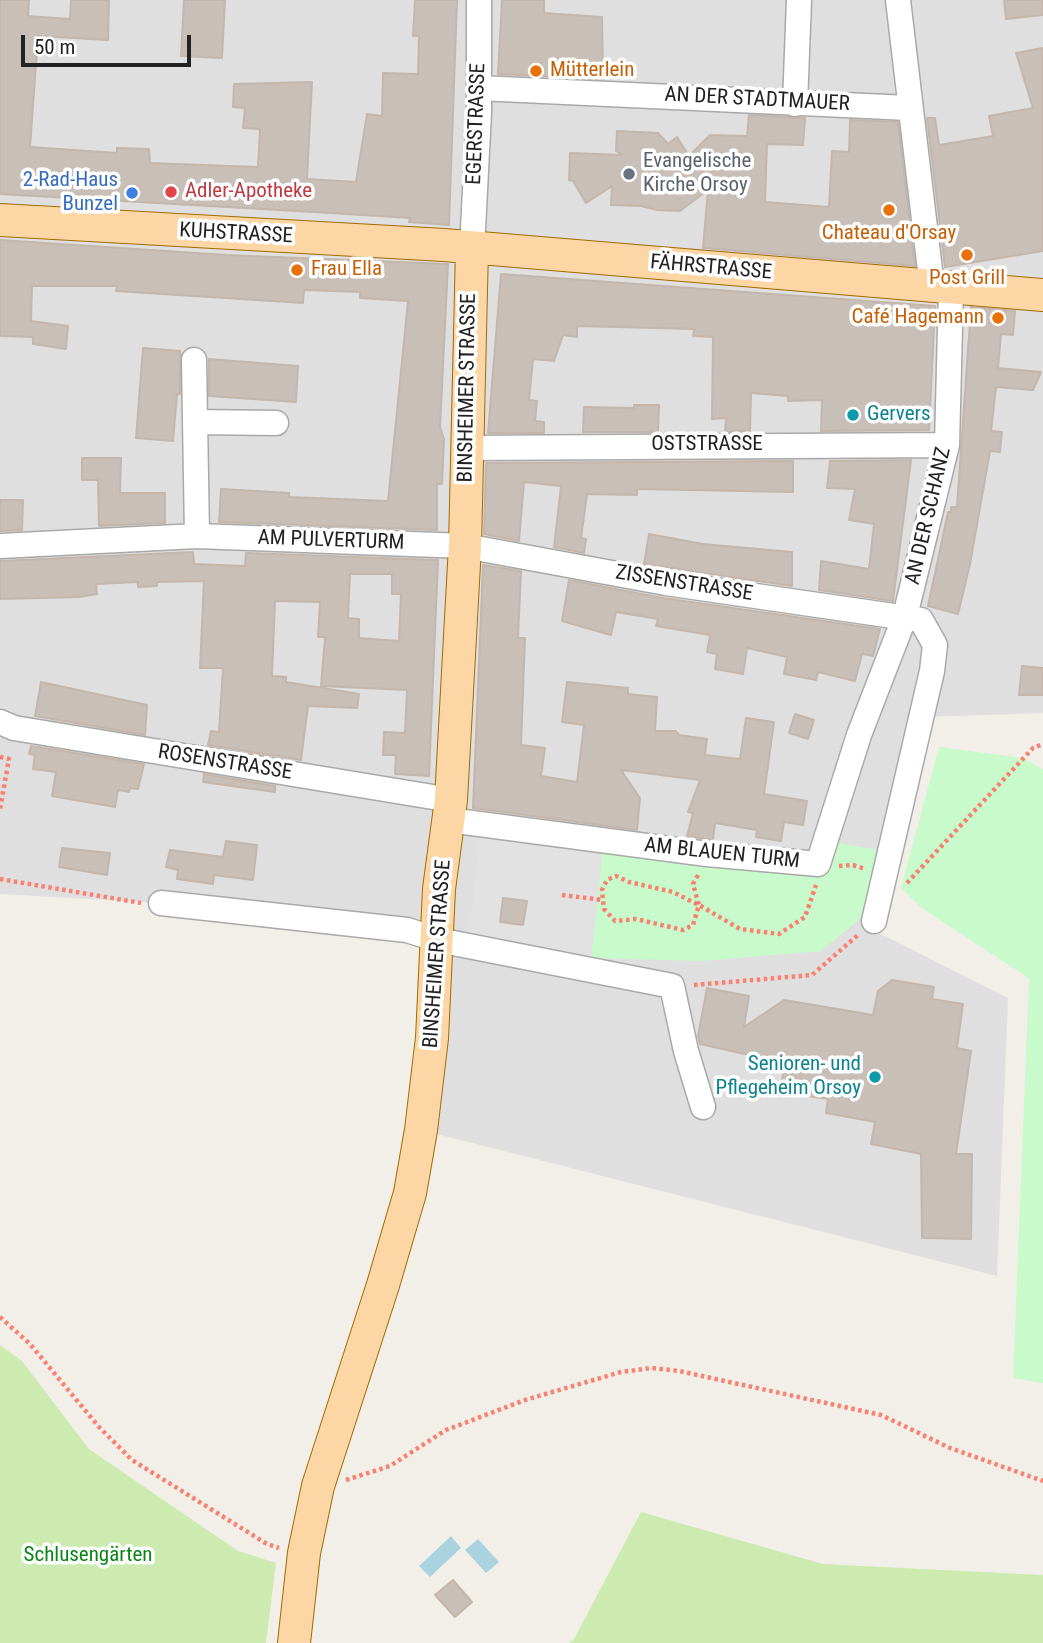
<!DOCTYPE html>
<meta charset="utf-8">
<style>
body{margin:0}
#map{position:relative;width:1043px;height:1643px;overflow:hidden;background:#f2efe9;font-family:"Roboto Condensed",sans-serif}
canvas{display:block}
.scale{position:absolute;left:21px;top:35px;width:170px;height:32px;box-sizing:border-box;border:4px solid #222;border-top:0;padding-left:9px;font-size:21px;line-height:24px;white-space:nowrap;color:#222;-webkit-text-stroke:5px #fff;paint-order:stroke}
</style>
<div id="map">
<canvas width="1043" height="1643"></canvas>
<div class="scale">50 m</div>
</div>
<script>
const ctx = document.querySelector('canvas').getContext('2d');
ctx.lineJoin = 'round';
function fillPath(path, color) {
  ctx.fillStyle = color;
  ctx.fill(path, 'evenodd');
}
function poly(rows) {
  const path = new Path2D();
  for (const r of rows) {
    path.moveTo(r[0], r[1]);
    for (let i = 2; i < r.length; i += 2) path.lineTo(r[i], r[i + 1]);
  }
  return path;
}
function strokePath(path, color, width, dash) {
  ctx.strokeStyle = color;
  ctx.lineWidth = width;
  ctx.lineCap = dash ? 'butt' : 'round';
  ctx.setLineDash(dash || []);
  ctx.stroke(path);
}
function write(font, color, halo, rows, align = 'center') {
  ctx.font = font + ' "Roboto Condensed",sans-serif';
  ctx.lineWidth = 7;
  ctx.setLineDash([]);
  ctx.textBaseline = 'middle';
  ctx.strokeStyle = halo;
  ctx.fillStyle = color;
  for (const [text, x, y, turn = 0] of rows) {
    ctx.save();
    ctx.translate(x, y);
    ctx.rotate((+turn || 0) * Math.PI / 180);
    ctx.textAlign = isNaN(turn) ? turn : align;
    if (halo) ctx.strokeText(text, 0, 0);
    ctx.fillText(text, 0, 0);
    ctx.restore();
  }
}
const residential = poly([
 [0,0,1043,0,1043,713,925,717,877,932,1008,998,997,1276,421,1130,438,941,161,903,0,894]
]);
const grass = poly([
 [0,1345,22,1361,89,1449,238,1551,276,1563,266,1643,0,1643],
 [641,1512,823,1564,1043,1575,1043,1643,569,1643,574,1639]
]);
const park = poly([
 [939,747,1023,758,1043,769,1043,1383,1013,1378,1029,978,923,909,901,888],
 [831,842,885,851,865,915,821,951,701,961,591,958,603,847,821,871]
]);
const parking = poly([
 [480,837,602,855,591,958,468,944]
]);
const water = poly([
 [451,1536,461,1548,430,1577,419,1566],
 [478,1539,499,1562,486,1573,465,1550]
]);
const building = poly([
 [0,0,29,0,28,16,70,19,71,0,109,0,108,40,38,36,30,147,117,153,117,148,149,149,150,163,258,167,260,129,243,128,245,108,233,107,234,84,312,82,307,179,356,182,367,114,382,116,383,73,418,74,419,36,413,36,415,0,457,0,449,225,409,222,410,218,331,213,0,194,0,0],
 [184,0,225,0,222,58,181,56,184,0],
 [502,0,544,0,544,13,602,17,603,79,498,74,502,0],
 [1004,0,1043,0,1043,15,1006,19,1004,0],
 [1043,48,1043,251,945,267,927,118,935,118,939,145,993,136,989,116,1033,108,1016,53,1043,48],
 [749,115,805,118,803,145,767,144,765,202,829,207,832,151,849,152,850,120,898,122,915,266,703,248,708,190,680,211,657,210,641,206,611,205,612,186,586,203,573,181,569,180,570,153,622,155,616,151,617,131,658,133,668,144,677,137,689,156,710,135,747,136,749,115],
 [0,240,226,255,448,264,440,427,444,439,442,484,437,484,437,530,219,522,221,489,289,493,289,497,388,501,408,301,360,298,360,292,304,290,303,303,116,291,117,286,32,286,31,321,68,326,66,349,33,344,33,337,0,336,0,240],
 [501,274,935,306,929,430,821,431,822,400,788,401,788,396,751,393,750,431,725,432,726,418,712,419,713,337,693,336,694,329,577,326,577,337,563,335,554,361,533,359,529,400,537,401,535,421,544,422,544,433,488,433,501,274],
 [971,307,1015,311,1013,335,1001,334,998,368,1041,372,1033,390,996,387,991,431,1002,432,1000,452,990,451,970,564,958,614,928,606,948,512,951,512,951,507,957,507,971,307],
 [143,348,180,351,180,394,177,394,173,441,136,438,143,348],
 [209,359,298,366,296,402,209,396,209,359],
 [634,405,659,405,658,432,583,432,584,407,634,408,634,405],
 [82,458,121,458,120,493,165,493,165,523,99,526,98,480,82,480,82,458],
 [911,460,893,601,819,590,821,561,869,569,874,524,849,520,855,489,827,488,830,461,911,460],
 [793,461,793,492,637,489,637,495,587,494,581,538,586,539,584,553,554,547,561,486,524,482,519,541,484,534,486,463,793,461],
 [0,500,23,500,22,530,0,531,0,500],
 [649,534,703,544,792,552,792,586,644,564,649,534],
 [193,552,194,564,245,566,246,553,438,560,429,776,395,774,396,755,383,755,384,732,405,733,407,690,321,686,325,637,318,637,320,602,275,601,272,676,286,677,286,682,359,694,357,708,308,706,301,760,208,745,211,731,219,732,223,668,200,668,204,581,157,582,157,586,138,587,138,582,96,584,97,594,79,597,0,599,0,561,193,552],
 [350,574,392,574,392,594,401,594,399,641,359,638,359,619,348,618,350,574],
 [483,565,521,571,518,638,525,638,521,745,545,748,541,776,577,782,584,725,562,722,567,682,628,688,628,694,657,697,655,731,676,731,679,735,707,739,705,755,740,759,746,718,774,722,764,794,807,801,803,825,784,822,781,841,756,837,757,830,715,823,713,840,687,836,693,813,688,812,700,780,621,770,640,798,637,830,473,808,483,565],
 [569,580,663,598,880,629,873,656,862,654,855,681,818,672,816,680,784,674,787,657,747,648,743,674,715,669,717,654,707,652,710,635,656,626,658,619,616,612,611,635,562,621,569,580],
 [1022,666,1043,668,1043,695,1019,695,1022,666],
 [41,682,147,705,145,735,35,716,41,682],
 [795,714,814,720,808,739,789,733,795,714],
 [31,746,144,764,138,789,130,788,129,792,118,790,115,807,52,796,56,772,33,769,35,755,29,754,31,746],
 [204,774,275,786,275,792,203,782,204,774],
 [226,841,257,845,253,880,214,875,213,884,177,879,178,870,166,867,170,850,223,857,226,841],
 [62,848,110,853,107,875,59,867,62,848],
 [503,898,527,901,523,925,500,922,503,898],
 [892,980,934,987,932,999,963,1004,957,1048,971,1051,956,1154,972,1154,971,1239,922,1238,921,1154,871,1144,875,1122,826,1113,828,1099,780,1092,785,1063,700,1044,698,1036,707,988,749,996,744,1027,784,1000,873,1015,878,991,892,980],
 [453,1580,472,1602,455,1617,435,1595,453,1580]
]);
const path = poly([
 [0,757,9,759,0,809],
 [839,866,853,865,865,869],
 [698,875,693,884,699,905,693,925,683,930,636,919,615,921,604,909,602,890,607,880,616,876,629,882,673,892,699,905,740,929,779,934,805,917,816,885],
 [0,879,141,903],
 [907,883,1033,748,1043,744],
 [562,895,603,900],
 [694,985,812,975,858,935],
 [0,1317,30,1344,99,1427,132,1460,267,1544,279,1548],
 [346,1480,390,1466,446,1430,525,1400,621,1372,652,1368,679,1371,881,1415,950,1448,1043,1481]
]);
const minor = poly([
 [898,0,932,287],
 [479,88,909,108],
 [795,104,799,0],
 [472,248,479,113,479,0],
 [194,360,197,536],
 [195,422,276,423],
 [466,448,947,445],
 [0,546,197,536,465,546,666,583,921,620,935,645,932,671,874,921],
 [0,722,14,728,451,800],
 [449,820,707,854,818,864,859,735,905,616,947,445,951,288],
 [161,903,407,930,438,940,672,986,686,1051,703,1107]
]);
const major = poly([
 [0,220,444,245,1043,295],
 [294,1643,304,1553,318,1486,383,1285,410,1193,421,1130,432,1038,439,889,451,800,465,546,472,248]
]);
const markers = [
 [536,71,7,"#e8710a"],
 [629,174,7,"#6b7280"],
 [171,192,7,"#e0444e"],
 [132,193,7,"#3f7fe0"],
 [889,210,7,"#e8710a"],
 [967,255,7,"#e8710a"],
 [297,270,7,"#e8710a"],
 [998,318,7,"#e8710a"],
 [853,415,7,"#0f9aa8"],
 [875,1077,7,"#0f9aa8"]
];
const foodNames = [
 ["Mütterlein",550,71],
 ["Chateau d'Orsay",889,234,"center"],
 ["Frau Ella",311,270],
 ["Post Grill",967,279,"center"],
 ["Café Hagemann",984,318,"right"]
];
const streetNames = [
 ["AN DER STADTMAUER",757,100,3],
 ["EGERSTRASSE",477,124,-88],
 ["KUHSTRASSE",236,234,3],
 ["FÄHRSTRASSE",711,268,5],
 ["BINSHEIMER STRASSE",468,388,-89],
 ["OSTSTRASSE",707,445],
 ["AN DER SCHANZ",929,516,-77],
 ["AM PULVERTURM",331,541,2],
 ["ZISSENSTRASSE",684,584,9],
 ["ROSENSTRASSE",225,763,9],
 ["AM BLAUEN TURM",722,854,6],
 ["BINSHEIMER STRASSE",438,954,-86]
];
const worshipNames = [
 ["Evangelische",643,162],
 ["Kirche Orsoy",643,186]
];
const shopNames = [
 ["2-Rad-Haus",118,181],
 ["Bunzel",118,205]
];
const healthNames = [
 ["Adler-Apotheke",185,192]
];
const cultureNames = [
 ["Gervers",867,415],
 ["Senioren- und",861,1065,"right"],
 ["Pflegeheim Orsoy",861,1089,"right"]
];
const parkNames = [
 ["Schlusengärten",88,1556]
];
fillPath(residential, '#e0dfdf');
fillPath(grass, '#cdebb0');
fillPath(park, '#c8facc');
fillPath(parking, '#e2e2e2');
fillPath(water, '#aad3df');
fillPath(building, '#c7bfb8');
strokePath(building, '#c4b6ab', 2);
strokePath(minor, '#a9a9a9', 27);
strokePath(major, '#a06b00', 34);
strokePath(path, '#fa8072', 4.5, [3.5, 3.5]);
strokePath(minor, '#fff', 24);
strokePath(major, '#fcd6a4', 32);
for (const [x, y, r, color] of markers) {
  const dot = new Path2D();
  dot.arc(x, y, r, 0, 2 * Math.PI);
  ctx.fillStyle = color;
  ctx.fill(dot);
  strokePath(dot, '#fff', 2.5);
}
write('21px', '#c56008', '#fff', foodNames, 'left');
write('21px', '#222', '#fff', streetNames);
write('21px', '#5b616d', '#fff', worshipNames, 'left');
write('21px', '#366cbe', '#fff', shopNames, 'right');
write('21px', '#be3a42', '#fff', healthNames, 'left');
write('21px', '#0d838f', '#fff', cultureNames, 'left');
write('21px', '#0c8416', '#fff', parkNames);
</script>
